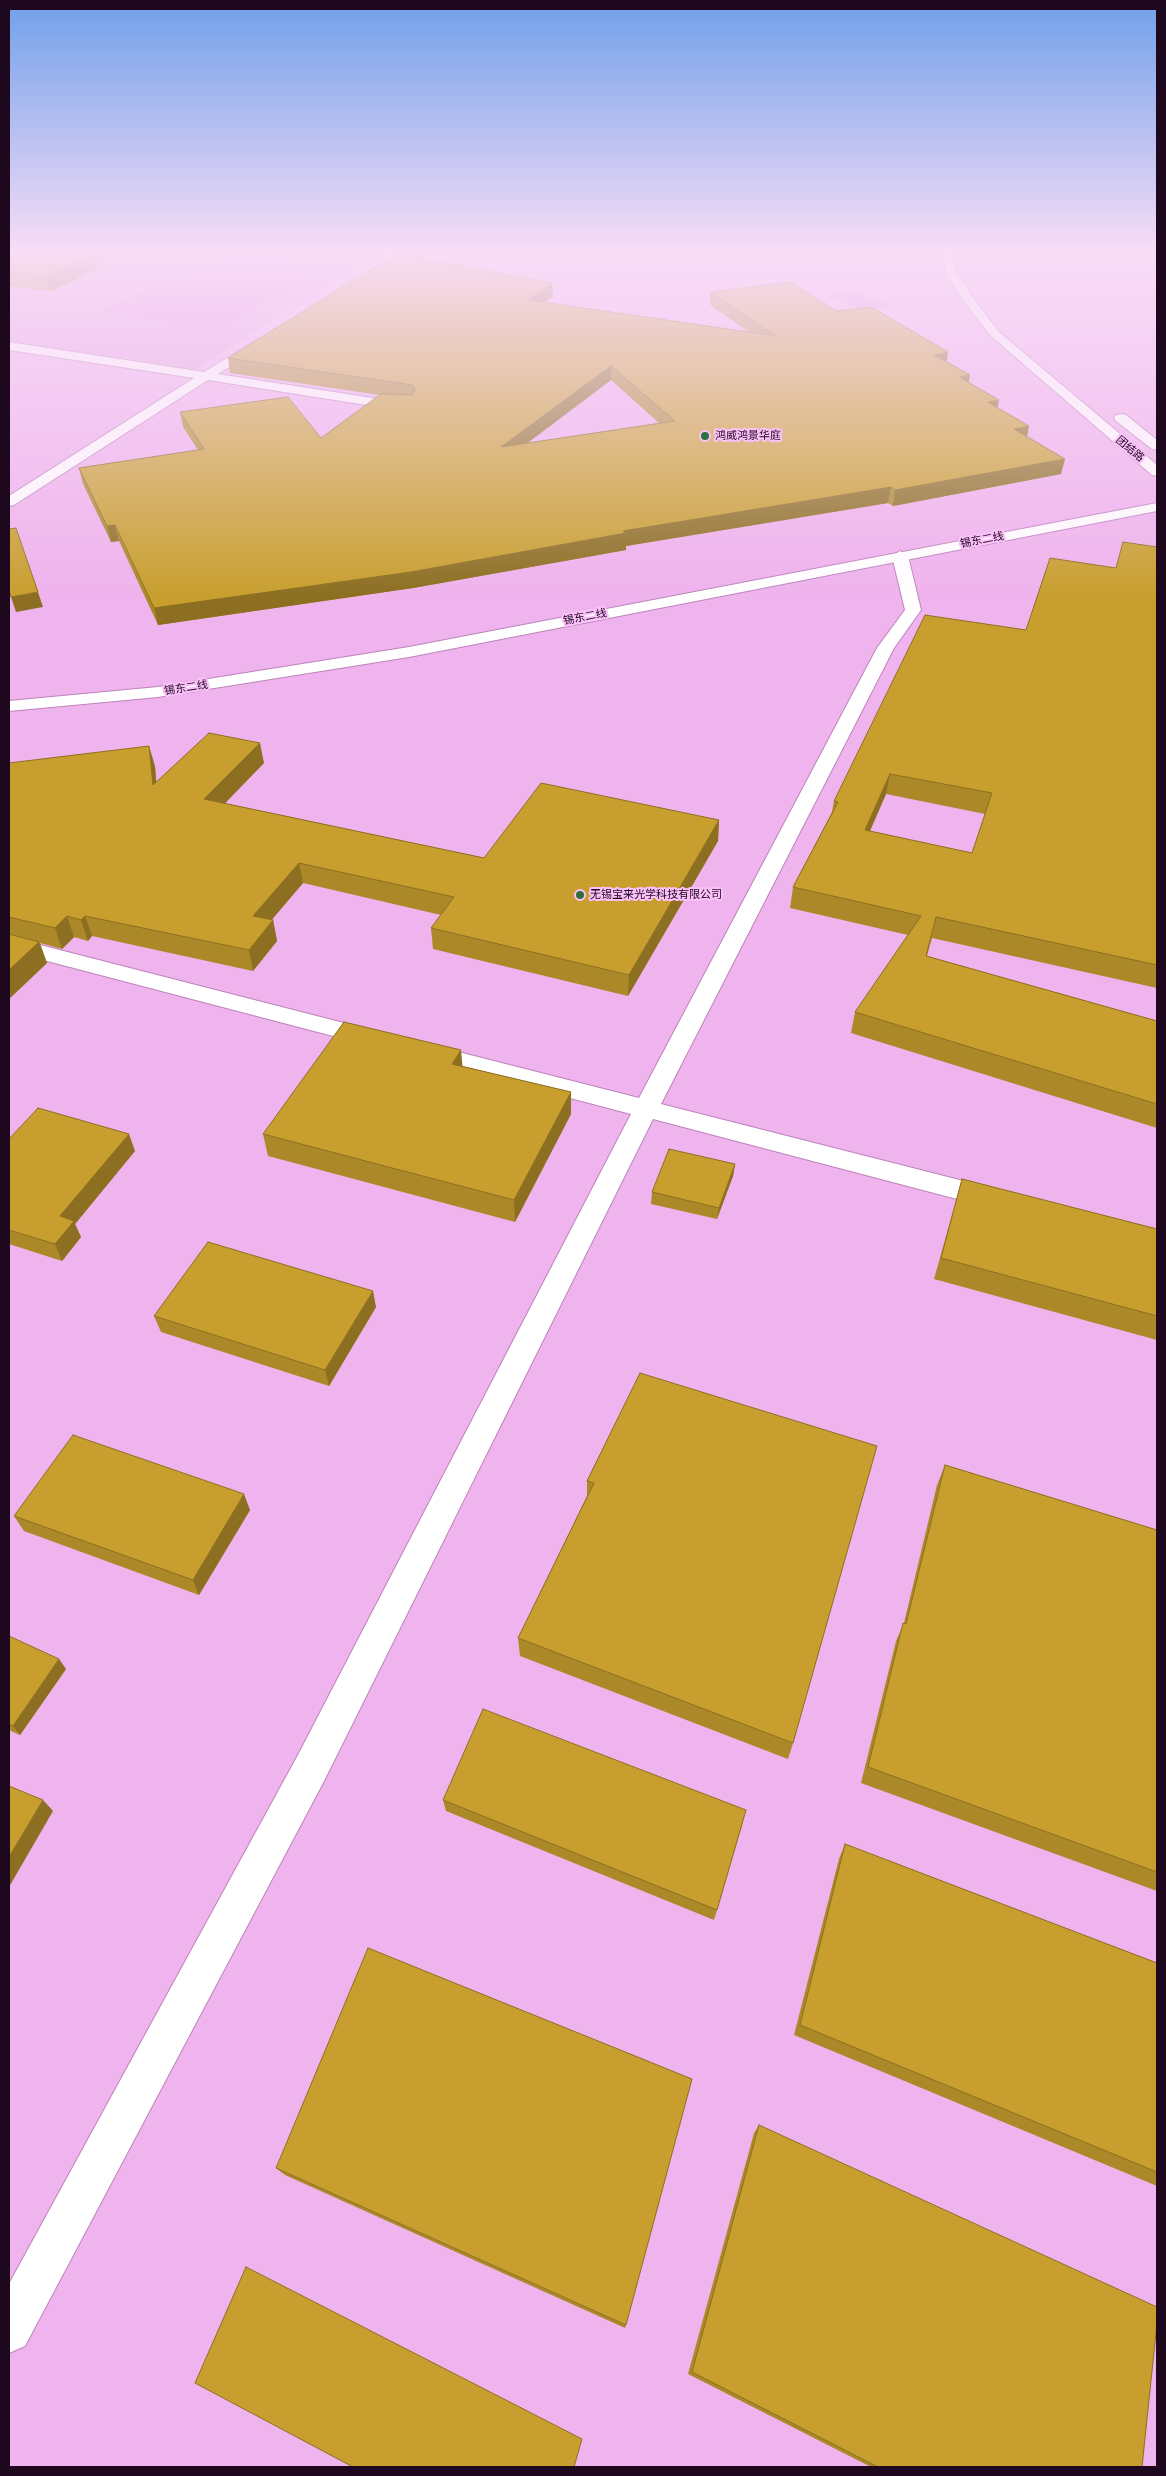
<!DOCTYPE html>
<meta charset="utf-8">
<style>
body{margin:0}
#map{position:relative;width:1166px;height:2476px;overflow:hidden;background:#efb3ed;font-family:Raleway,sans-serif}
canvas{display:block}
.frame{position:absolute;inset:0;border:10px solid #1d081d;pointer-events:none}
</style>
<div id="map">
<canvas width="1166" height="2476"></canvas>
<div class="frame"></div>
</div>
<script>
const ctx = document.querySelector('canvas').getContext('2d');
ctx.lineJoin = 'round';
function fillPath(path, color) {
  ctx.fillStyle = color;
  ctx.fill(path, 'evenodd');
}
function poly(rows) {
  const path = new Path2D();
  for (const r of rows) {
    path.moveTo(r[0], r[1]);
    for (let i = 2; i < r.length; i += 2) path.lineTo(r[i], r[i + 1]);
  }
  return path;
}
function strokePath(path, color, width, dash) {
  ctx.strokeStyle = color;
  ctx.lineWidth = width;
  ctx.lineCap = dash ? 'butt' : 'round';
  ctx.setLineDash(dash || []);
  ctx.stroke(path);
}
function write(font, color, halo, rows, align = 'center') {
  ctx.font = font + ' Raleway,"Noto Sans SC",sans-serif';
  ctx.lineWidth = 4;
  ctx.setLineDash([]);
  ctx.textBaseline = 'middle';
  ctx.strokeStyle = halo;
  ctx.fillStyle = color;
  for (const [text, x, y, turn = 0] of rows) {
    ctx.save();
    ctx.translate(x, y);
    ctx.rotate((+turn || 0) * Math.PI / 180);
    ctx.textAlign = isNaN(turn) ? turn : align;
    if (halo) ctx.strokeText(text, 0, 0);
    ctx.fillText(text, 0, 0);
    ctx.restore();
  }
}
const built = poly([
 [9,250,317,250,367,261,195,369,9,341]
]);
const green = poly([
 [229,250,341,263,221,329,101,312],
 [850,290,890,305,866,311,826,296]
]);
const minor = poly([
 [385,250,395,250,389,264,362,282,354,282,354,278,380,260,385,250],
 [260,338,266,342,264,345,218,374,379,399,408,401,414,405,408,409,379,407,208,380,14,505,9,506,9,496,194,378,9,350,9,342,204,372,260,338],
 [900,551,908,556,921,610,894,648,661,1104,995,1189,1004,1192,1008,1199,1004,1206,995,1209,653,1119,324,1781,25,2346,9,2353,9,2284,298,1755,631,1114,418,1058,415,1052,418,1046,427,1044,639,1098,877,648,905,610,892,556,900,551],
 [9,937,375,1031,383,1033,387,1039,383,1045,375,1047,9,951,9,937]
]);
const major = poly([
 [943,250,953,250,956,271,973,298,999,332,1157,465,1157,476,1152,475,991,336,962,299,946,271,943,250],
 [1121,414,1126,415,1157,440,1157,450,1152,449,1116,421,1114,418,1116,415,1121,414],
 [1157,503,1157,511,409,657,158,697,9,711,9,701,158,687,409,647,1157,503]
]);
const rail = poly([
 [1137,250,1157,255]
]);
const wall = poly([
 [9,250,96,264,97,269,51,291,9,286],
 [552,283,553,296,544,302,749,332,710,305,710,292,836,311,947,362,970,375,968,382,997,408,1027,437,1061,474,893,506,888,503,626,546,626,550,413,588,158,625,119,541,111,542,83,484,79,468,198,450,183,427,180,412,321,438,380,395,230,373,228,358],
 [611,380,659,423,527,443],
 [1157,547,1157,988,932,938,927,956,1157,1021,1157,1128,851,1033,855,1012,908,935,790,908,793,887,832,812,834,801,1026,630,1116,568],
 [886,794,985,814,972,853,870,831],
 [9,763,155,766,156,782,264,763,224,803,484,858,719,820,718,841,628,996,433,949,431,928,441,915,303,883,272,919,273,920,277,941,253,971,92,936,88,941,74,937,62,949,40,943,47,963,9,999],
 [462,1066,571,1092,571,1114,515,1222,268,1156,263,1134],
 [9,1139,135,1151,75,1224,81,1237,62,1261,9,1244],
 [735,1164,733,1176,717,1219,651,1204,652,1192],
 [962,1179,1157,1229,1157,1340,934,1279],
 [376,1307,329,1386,161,1332,154,1316],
 [640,1373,793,1743,788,1759,520,1656,518,1638,587,1496,587,1481],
 [945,1465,1157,1530,1157,1891,861,1783,896,1641,904,1623,937,1485],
 [250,1510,199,1595,24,1531,14,1516],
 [9,1636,66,1669,20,1735,9,1730],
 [443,1800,743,1822,714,1920,446,1811],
 [845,1844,1157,1963,1157,2186,794,2035,839,1859],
 [759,2125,1142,2467,871,2467,688,2374,754,2133],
 [276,2168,626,2325,625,2328,285,2175]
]);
const shadedWall = poly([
 [91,250,127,250,96,264,97,269,51,291,47,276,83,254],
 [552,283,553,296,529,314,528,300],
 [948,352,946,367,934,355],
 [611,366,611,380,501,463,501,447],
 [970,375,967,390,959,377],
 [999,400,996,415,988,402],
 [1029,426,1026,442,1014,429],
 [1065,459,1061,474,893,506,895,490],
 [891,487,888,503,626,546,626,550,413,588,158,625,154,608],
 [115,525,119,541,111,542,107,526],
 [38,592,43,607,16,612,11,597],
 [260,743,264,763,209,820,204,799],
 [149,746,155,766,158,805,153,785],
 [890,774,886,794,861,851,865,830],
 [719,820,718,841,628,996,629,975],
 [299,863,303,883,258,936,253,916],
 [67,916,74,937,62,949,55,928],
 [85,916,92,936,88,941,81,920],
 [273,920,277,941,253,971,249,950],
 [39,942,47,963,9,999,9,970],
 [461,1050,463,1072,452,1064],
 [571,1092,571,1114,515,1222,514,1200],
 [129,1134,135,1151,75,1224,81,1237,62,1261,55,1244,60,1216],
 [735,1164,733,1176,717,1219,719,1208],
 [373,1291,376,1307,329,1386,325,1370],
 [244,1494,250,1510,199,1595,193,1580],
 [59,1659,66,1669,20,1735,13,1726],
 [43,1800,53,1811,9,1887,9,1857]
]);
const building = poly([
 [9,250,91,250,83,254,94,255,47,276,9,272,9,250],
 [397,253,552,283,528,300,776,336,710,292,791,282,836,311,871,307,948,352,934,355,970,375,959,377,999,400,988,402,1029,426,1014,429,1065,459,895,490,891,487,623,531,626,533,411,572,154,608,115,525,107,526,79,468,204,449,180,412,288,397,321,438,381,394,413,395,415,390,412,385,228,358,397,253],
 [611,366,675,421,501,447,611,366],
 [16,528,38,592,11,597,9,590,9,529,16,528],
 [1123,542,1157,547,1157,965,936,917,926,956,1157,1021,1157,1104,855,1012,921,916,793,887,838,802,834,801,925,615,1026,630,1050,558,1116,568,1123,542],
 [890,774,992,793,972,853,865,830,890,774],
 [209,733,260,743,204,799,484,858,541,783,719,820,629,975,431,928,454,897,299,863,253,916,273,920,249,950,85,916,81,920,67,916,55,928,9,917,9,763,149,746,153,785,209,733],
 [9,934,39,942,9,970,9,934],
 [344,1022,461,1050,452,1064,571,1092,514,1200,263,1134,344,1022],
 [38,1108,129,1134,60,1216,74,1221,55,1244,9,1230,9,1139,38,1108],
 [669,1149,735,1164,719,1208,652,1192,669,1149],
 [962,1179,1157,1229,1157,1316,941,1258,962,1179],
 [208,1242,373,1291,325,1370,154,1316,208,1242],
 [640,1373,877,1446,793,1743,518,1638,594,1483,587,1481,640,1373],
 [73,1435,244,1494,193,1580,14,1516,73,1435],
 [945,1465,1157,1530,1157,1872,868,1767,903,1623,906,1624,945,1465],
 [9,1636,59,1659,13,1726,9,1724,9,1636],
 [483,1709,746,1810,717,1910,443,1800,483,1709],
 [9,1786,43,1800,9,1857,9,1786],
 [845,1844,1157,1963,1157,2172,800,2025,845,1844],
 [368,1948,692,2079,626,2325,276,2168,368,1948],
 [759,2125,1157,2307,1157,2323,1142,2467,878,2467,692,2372,759,2125],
 [246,2267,582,2439,574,2467,353,2467,195,2383,246,2267]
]);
const markers = [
 [705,436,5,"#2d703a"],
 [580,895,5,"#2d703a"]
];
const farPoinames = [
 ["鸿威鸿景华庭",715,436],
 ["无锡宝来光学科技有限公司",590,895]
];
const farStreetnames = [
 ["团结路",1130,449,40],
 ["锡东二线",982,540,-11],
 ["锡东二线",585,617,-11],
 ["锡东二线",186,688,-9]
];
fillPath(built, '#e4a4e2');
fillPath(green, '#e492e3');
strokePath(minor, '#bd84bb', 2);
strokePath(major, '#bd84bb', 2);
fillPath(minor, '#fff');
fillPath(major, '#fff');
strokePath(rail, '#613f60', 2, [1, 2]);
fillPath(wall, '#ac8928');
fillPath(shadedWall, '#8c6f20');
fillPath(building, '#c89f2e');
strokePath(building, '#8c6f20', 1);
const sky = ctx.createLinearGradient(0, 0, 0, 597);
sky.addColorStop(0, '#70a0ea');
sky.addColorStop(0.42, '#f8ddf7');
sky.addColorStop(1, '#f8ddf700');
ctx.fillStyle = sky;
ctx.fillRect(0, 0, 1166, 597);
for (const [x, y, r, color] of markers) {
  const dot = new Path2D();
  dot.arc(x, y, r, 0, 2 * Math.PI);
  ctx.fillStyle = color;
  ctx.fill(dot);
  strokePath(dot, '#fcc0fa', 2);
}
write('11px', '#1d081d', '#fcc0fa', farPoinames, 'left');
write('11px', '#1d081d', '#fcc0fa', farStreetnames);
</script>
